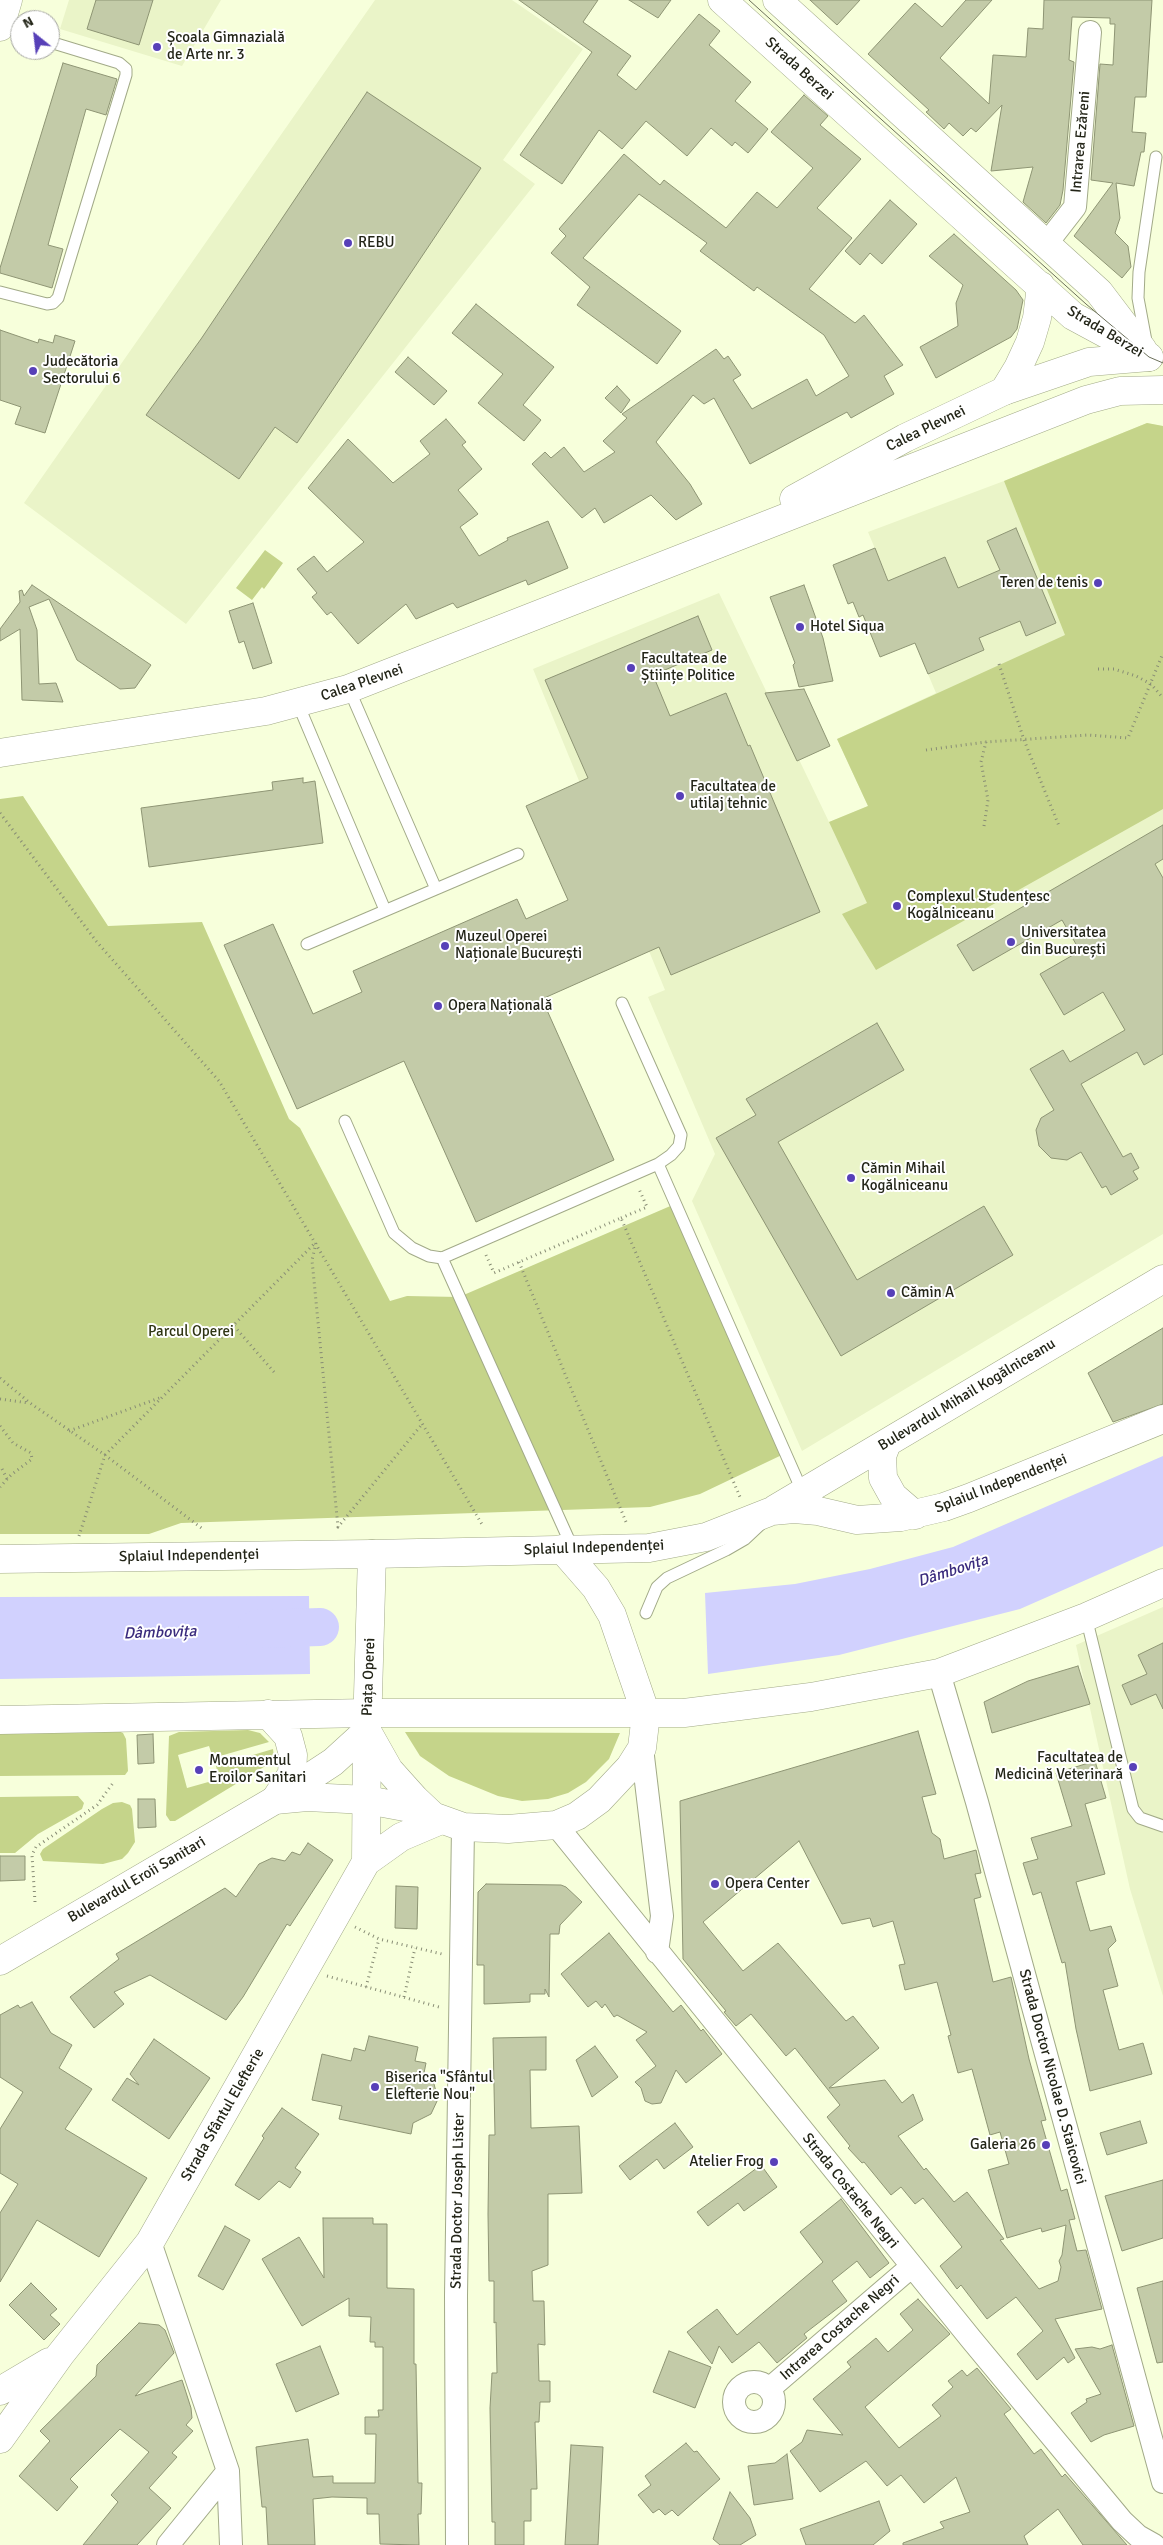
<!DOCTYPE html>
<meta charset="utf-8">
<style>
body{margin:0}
#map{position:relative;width:1163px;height:2545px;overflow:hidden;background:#f7ffdb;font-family:Signika,sans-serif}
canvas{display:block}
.north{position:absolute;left:10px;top:10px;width:50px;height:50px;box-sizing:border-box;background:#fff;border:1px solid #a7a8a3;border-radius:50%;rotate:331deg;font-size:14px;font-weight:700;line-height:20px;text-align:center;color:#232518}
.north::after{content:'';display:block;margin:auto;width:18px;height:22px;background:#5740b8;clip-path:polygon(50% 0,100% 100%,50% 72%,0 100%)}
</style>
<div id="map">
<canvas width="1163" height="2545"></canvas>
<div class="north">N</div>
</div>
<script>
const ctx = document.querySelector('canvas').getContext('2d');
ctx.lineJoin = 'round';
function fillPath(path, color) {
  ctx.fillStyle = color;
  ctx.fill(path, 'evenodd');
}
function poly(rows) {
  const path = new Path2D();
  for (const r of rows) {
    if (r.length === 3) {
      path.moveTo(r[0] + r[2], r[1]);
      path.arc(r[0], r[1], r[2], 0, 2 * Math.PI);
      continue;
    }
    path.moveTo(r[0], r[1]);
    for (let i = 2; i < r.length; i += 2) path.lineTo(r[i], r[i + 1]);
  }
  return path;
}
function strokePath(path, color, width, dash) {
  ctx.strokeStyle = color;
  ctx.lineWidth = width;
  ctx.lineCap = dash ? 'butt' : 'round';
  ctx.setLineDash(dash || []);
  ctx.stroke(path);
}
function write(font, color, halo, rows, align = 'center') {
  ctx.font = font + ' Signika,sans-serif';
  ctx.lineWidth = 4;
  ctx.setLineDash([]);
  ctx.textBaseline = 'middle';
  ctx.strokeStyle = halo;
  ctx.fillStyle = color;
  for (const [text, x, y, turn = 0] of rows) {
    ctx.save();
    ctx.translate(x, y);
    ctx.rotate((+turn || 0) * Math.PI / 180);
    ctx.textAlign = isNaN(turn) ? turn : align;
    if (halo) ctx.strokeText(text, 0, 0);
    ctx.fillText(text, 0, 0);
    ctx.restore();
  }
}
const built = poly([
 [69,0,221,0,182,66,60,29],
 [375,0,512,0,583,49,503,160,535,184,186,624,24,503],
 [1147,423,1163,426,1163,1234,802,1451,692,1201,715,1154,648,997,665,990,533,669,719,593,829,822,868,806,837,739,936,693,868,532,1004,481],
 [1163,1607,1163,1996,1130,1889,1076,1645]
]);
const green = poly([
 [1147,423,1163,426,1163,809,876,970,842,914,867,903,829,822,868,806,837,739,1065,635,1004,481],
 [265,550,283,563,264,589,262,587,252,600,236,588],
 [23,796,108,926,202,922,289,1119,300,1128,390,1301,407,1296,459,1297,675,1204,786,1453,700,1494,650,1507,181,1523,149,1534,0,1534,0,799],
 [116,1730,123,1733,126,1739,128,1771,125,1775,0,1776,0,1732],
 [248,1730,260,1733,269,1742,213,1758,209,1746,178,1755,187,1788,219,1779,216,1766,273,1749,274,1758,272,1762,175,1821,170,1821,166,1815,169,1736,179,1732],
 [405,1732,620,1733,609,1759,586,1782,568,1793,548,1799,522,1801,498,1796,449,1776,420,1756],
 [78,1796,84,1803,82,1809,38,1834,15,1853,0,1853,0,1797],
 [122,1802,130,1805,132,1809,135,1842,128,1853,122,1859,103,1864,43,1861,40,1854,43,1849,102,1809,113,1803]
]);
const water = poly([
 [1163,1456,1163,1546,1020,1609,839,1655,708,1674,705,1593,795,1584,870,1569,953,1547],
 [309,1596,310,1674,0,1679,0,1597]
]);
const river = poly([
 [257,1629,320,1627]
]);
const building = poly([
 [96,0,153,0,139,45,87,29,96,0],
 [519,0,598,0,583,22,631,56,617,75,636,90,699,14,720,31,709,45,751,82,735,101,768,129,748,153,735,142,732,146,711,128,687,156,646,121,622,149,599,130,562,184,520,155,592,52,519,0],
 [629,0,671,0,658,18,629,0],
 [810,0,860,0,837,25,810,0],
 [966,0,992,0,940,58,989,104,993,55,1026,57,1028,28,1043,29,1044,0,1152,0,1146,97,1135,97,1132,132,1146,133,1144,152,1141,152,1134,186,1116,183,1120,218,1115,233,1128,246,1131,267,1122,278,1074,236,1113,183,1091,180,1100,64,1113,65,1115,24,1110,24,1110,18,1072,17,1069,60,1074,62,1063,190,1060,205,1046,223,1023,202,1033,167,991,171,1002,105,976,132,971,128,963,136,949,123,944,129,926,112,929,110,868,54,915,3,942,27,966,0],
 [63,63,117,79,106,115,86,109,48,245,63,249,52,288,0,273,0,268,63,63],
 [367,92,481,168,297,443,275,427,239,479,146,415,201,339,367,92],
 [804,95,828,116,820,125,861,159,817,208,852,238,809,289,855,323,864,315,903,365,884,376,894,394,851,418,847,412,750,464,714,398,704,404,693,395,656,442,690,484,702,504,676,520,651,495,604,523,595,508,582,518,532,464,545,452,551,458,564,447,584,472,615,452,603,441,627,418,622,414,716,349,724,359,728,356,741,375,733,380,752,409,807,379,816,396,849,376,824,335,757,287,754,291,700,251,707,243,639,194,583,258,681,331,657,364,577,305,590,287,551,253,566,236,559,229,624,154,660,185,664,180,726,228,757,192,777,208,813,168,771,132,804,95],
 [890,200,917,224,882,264,870,253,860,265,845,251,890,200],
 [954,234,1016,290,1023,300,1017,329,1011,337,936,378,920,347,958,326,956,303,963,285,929,256,954,234],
 [476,304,554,367,523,405,541,420,524,441,478,403,503,374,452,333,476,304],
 [0,330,38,343,39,339,53,343,55,335,75,341,45,433,15,424,21,407,0,400,0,330],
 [408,357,447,391,434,405,395,372,408,357],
 [617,386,630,400,621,413,605,398,617,386],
 [446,419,466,442,462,445,482,469,458,490,478,514,460,527,479,556,508,540,507,538,548,521,568,568,528,585,526,580,457,608,453,603,416,619,406,604,358,644,331,612,327,615,312,597,317,593,297,569,314,556,327,572,364,542,308,488,348,439,393,483,430,454,420,441,446,419],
 [1016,528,1056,623,1026,636,1020,621,979,638,984,650,928,674,915,643,880,657,863,615,859,617,853,602,848,604,833,565,875,548,888,581,945,557,958,588,1000,570,987,541,1016,528],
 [32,585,151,665,135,688,120,689,77,660,49,599,29,607,37,630,39,684,56,683,63,702,22,700,20,629,0,641,0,629,20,602,19,591,22,590,24,596,32,585],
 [804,585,823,638,833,681,799,687,793,665,795,663,770,597,804,585],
 [253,603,272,663,253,669,244,641,239,643,229,611,253,603],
 [698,616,712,650,653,675,670,716,726,693,748,746,750,745,820,912,671,975,659,947,542,999,614,1160,476,1222,404,1061,297,1109,224,945,273,924,313,1014,362,992,353,971,517,899,526,919,568,900,526,806,588,778,545,680,698,616],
 [804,689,830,746,797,761,765,693,804,689],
 [303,778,303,783,315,781,323,843,149,867,141,808,273,790,272,782,303,778],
 [1163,825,1163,859,1155,864,1163,878,1163,1054,1144,1065,1137,1052,1081,1084,1123,1157,1131,1153,1139,1168,1133,1171,1138,1179,1111,1195,1106,1186,1102,1188,1081,1152,1067,1160,1051,1158,1039,1146,1036,1130,1041,1118,1054,1110,1030,1069,1063,1050,1070,1062,1125,1030,1103,992,1064,1015,1040,974,1080,951,1062,920,973,971,957,945,1163,825],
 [877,1023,904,1070,778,1142,857,1280,984,1206,1013,1255,841,1356,716,1138,756,1115,746,1099,877,1023],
 [1163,1328,1163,1404,1113,1422,1088,1373,1163,1328],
 [1163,1643,1163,1709,1156,1694,1131,1705,1122,1685,1147,1674,1138,1655,1163,1643],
 [1078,1666,1090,1704,992,1733,984,1702,1028,1681,1078,1666],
 [918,1731,936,1794,922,1797,932,1833,940,1839,944,1859,976,1850,981,1873,975,1874,981,1897,974,1899,993,1982,1011,1977,1029,2059,1046,2120,1041,2121,1061,2191,1067,2189,1075,2219,1069,2220,1077,2251,1086,2250,1102,2309,1055,2319,1075,2358,1068,2363,1064,2357,1037,2380,1017,2354,1043,2331,1016,2297,987,2319,961,2285,957,2289,940,2266,962,2247,923,2198,915,2204,901,2187,891,2195,864,2162,862,2163,848,2148,850,2146,827,2117,840,2105,795,2048,786,2056,751,2014,736,2026,724,2012,726,2011,683,1959,680,1801,918,1731],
 [799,1841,842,1924,870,1918,873,1927,893,1921,905,1964,899,1965,905,1990,937,1982,951,2035,948,2036,958,2073,972,2069,990,2135,1000,2132,1009,2164,988,2170,1007,2238,1041,2228,1042,2232,1066,2225,1062,2255,1059,2261,1061,2267,1058,2281,1039,2289,1000,2240,1004,2239,967,2192,954,2202,926,2168,924,2170,898,2136,923,2120,913,2094,902,2103,885,2080,829,2088,879,2048,853,2016,846,2021,778,1943,743,1971,703,1922,799,1841],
 [153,1734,154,1763,138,1764,137,1735,153,1734],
 [1095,1761,1106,1798,1085,1804,1105,1874,1076,1882,1090,1931,1111,1926,1116,1941,1108,1949,1118,1986,1103,1990,1119,2050,1143,2043,1152,2074,1090,2091,1076,2029,1065,1962,1062,1963,1041,1892,1033,1895,1023,1863,1038,1859,1031,1838,1072,1826,1056,1773,1095,1761],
 [138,1799,155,1799,156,1827,138,1828,138,1799],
 [308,1843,333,1860,290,1926,287,1924,243,1997,226,2020,150,1975,114,1992,124,2004,94,2028,70,1997,119,1959,116,1954,225,1888,236,1897,259,1864,272,1858,285,1861,292,1852,300,1855,308,1843],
 [0,1856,25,1856,25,1880,0,1881,0,1856],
 [486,1884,561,1885,566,1887,582,1902,560,1925,559,1934,550,1934,549,1997,545,1989,545,1994,530,1994,530,2002,484,2004,484,1965,477,1965,478,1892,486,1884],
 [396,1886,418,1887,417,1929,395,1928,396,1886],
 [609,1933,673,2012,681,2005,701,2031,703,2029,722,2054,686,2083,676,2070,661,2103,652,2104,645,2101,641,2088,635,2082,656,2066,636,2040,647,2032,617,2015,614,2017,605,2004,602,2008,596,2001,588,2007,561,1974,609,1933],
 [32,2002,51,2033,72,2045,59,2068,92,2089,65,2129,147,2178,99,2257,37,2220,0,2282,0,2213,18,2184,0,2173,0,2129,23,2092,0,2077,0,2015,18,2005,20,2008,32,2002],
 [369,2036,418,2047,415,2061,426,2063,424,2073,434,2084,438,2099,431,2114,413,2123,411,2134,339,2119,342,2106,312,2100,322,2054,351,2061,354,2048,365,2051,369,2036],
 [546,2037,546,2070,530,2070,531,2128,579,2126,582,2193,548,2194,548,2265,532,2271,533,2301,544,2301,545,2345,538,2344,539,2381,550,2381,550,2402,540,2402,539,2422,535,2422,537,2489,531,2489,531,2521,524,2521,524,2545,495,2545,495,2522,492,2522,490,2408,492,2373,497,2373,496,2322,494,2323,494,2281,489,2281,488,2214,489,2135,495,2135,493,2038,546,2037],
 [154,2039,210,2078,169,2139,112,2100,127,2078,139,2085,130,2074,154,2039],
 [595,2046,618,2077,592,2097,576,2060,595,2046],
 [282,2108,319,2134,295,2168,301,2172,290,2188,279,2181,259,2200,235,2185,264,2138,262,2136,282,2108],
 [1140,2121,1147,2143,1107,2155,1100,2133,1140,2121],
 [675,2123,693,2147,664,2169,657,2159,630,2180,619,2166,675,2123],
 [761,2165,777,2187,744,2211,738,2203,708,2226,697,2212,761,2165],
 [1163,2180,1163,2238,1122,2251,1105,2196,1163,2180],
 [841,2199,889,2263,870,2278,857,2261,832,2281,847,2301,804,2334,807,2338,777,2363,759,2342,732,2363,719,2346,712,2364,687,2332,717,2309,737,2335,823,2262,800,2232,841,2199],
 [323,2218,373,2218,373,2224,387,2224,387,2288,414,2289,414,2364,416,2364,418,2483,422,2483,421,2514,418,2514,419,2545,380,2544,379,2514,367,2514,367,2498,332,2497,313,2499,315,2545,268,2545,266,2507,262,2507,256,2447,308,2439,313,2477,333,2476,333,2483,375,2483,376,2434,365,2434,365,2417,379,2417,378,2410,383,2410,383,2347,375,2347,375,2342,370,2342,371,2317,349,2316,349,2298,302,2326,262,2259,299,2237,324,2278,323,2218],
 [225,2226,250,2240,223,2290,198,2276,225,2226],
 [1163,2281,1163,2362,1157,2363,1137,2288,1163,2281],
 [31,2283,57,2309,50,2315,60,2324,44,2340,9,2305,31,2283],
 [918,2299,950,2334,865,2407,899,2448,941,2416,932,2405,953,2387,948,2381,962,2370,967,2376,977,2368,1011,2409,1004,2414,1034,2454,1041,2449,1062,2477,1065,2474,1127,2545,1083,2545,1058,2509,1024,2536,1028,2545,903,2545,903,2543,944,2528,940,2522,970,2512,956,2477,924,2503,901,2475,887,2486,866,2461,820,2492,790,2451,802,2442,807,2430,843,2435,813,2399,851,2367,847,2362,876,2338,888,2352,913,2330,900,2314,918,2299],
 [139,2323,159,2325,165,2330,174,2353,135,2396,182,2380,191,2408,192,2418,186,2425,193,2431,172,2453,177,2457,149,2488,171,2508,137,2545,83,2545,118,2502,111,2495,149,2452,120,2429,70,2479,78,2487,57,2511,19,2476,50,2441,40,2431,96,2376,97,2365,139,2323],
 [1112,2345,1134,2426,1104,2435,1091,2442,1071,2413,1087,2402,1086,2399,1101,2394,1075,2349,1092,2347,1100,2349,1112,2345],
 [320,2346,339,2394,296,2412,276,2364,320,2346],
 [669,2351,711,2367,695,2408,653,2392,669,2351],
 [686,2443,694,2452,697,2451,720,2479,678,2516,672,2510,665,2515,659,2509,653,2513,638,2495,651,2485,645,2476,686,2443],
 [571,2445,603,2447,598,2545,565,2545,571,2445],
 [787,2454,793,2499,754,2505,748,2466,775,2463,787,2454],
 [730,2492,750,2518,756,2535,740,2545,720,2545,713,2539,730,2492],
 [879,2501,890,2531,873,2545,806,2545,800,2529,879,2501]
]);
const path = poly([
 [999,664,1024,740,1059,826],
 [1098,669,1114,669,1136,676,1151,684,1163,698],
 [926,750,986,742,1088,735,1128,738,1163,653],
 [0,813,96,941,219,1081,483,1526],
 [984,826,988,800,981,762,986,742],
 [621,1218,647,1207,639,1189],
 [316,1243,312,1260,338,1527,423,1423],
 [486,1255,494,1273,621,1218,740,1497],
 [519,1262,626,1522],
 [234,1326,274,1372],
 [0,1378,30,1403,105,1455,204,1530],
 [0,1399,29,1403],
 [0,1426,13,1443,31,1453,32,1459,11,1475,0,1487],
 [69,1431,162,1397],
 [2,1469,7,1479],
 [79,1536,105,1455,315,1243],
 [35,1902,32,1855,36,1847,97,1805,113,1783],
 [355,1927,379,1939,442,1954],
 [327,1976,439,2007],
 [366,1987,379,1939],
 [404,1997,415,1948]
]);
const service = poly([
 [0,27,20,33],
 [0,292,47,304,53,303,58,298,126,75,126,69,119,63,50,42],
 [1146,341,1138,298,1139,272,1156,157],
 [349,689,436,889],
 [298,704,385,910],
 [307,944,518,854],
 [345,1121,394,1233,412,1248,429,1256,442,1258,658,1164,671,1155,679,1146,681,1135,622,1003],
 [658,1164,803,1493],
 [442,1258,573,1549],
 [646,1613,657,1587,667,1578,726,1550,745,1539,761,1524],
 [1086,1617,1133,1809,1140,1818,1163,1826]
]);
const minor = poly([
 [1047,243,1075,207,1090,32],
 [939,1673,977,1802,1163,2482],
 [642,1748,662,1916,657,1952],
 [556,1825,971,2339,1122,2521,1138,2536,1154,2545],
 [150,2242,228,2471,231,2545],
 [754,2402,20],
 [769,2389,911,2267],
 [168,2545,228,2471],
 [457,2545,456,2295,463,1827]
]);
const tertiary = poly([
 [366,1862,367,1731],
 [0,2391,49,2362],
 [0,2439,60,2355,150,2242,366,1862,401,1837,441,1820]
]);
const secondary = poly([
 [0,27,8,0],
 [794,499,905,438,1004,391,1089,362,1149,357],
 [0,753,266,711,348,689,1086,400,1120,391,1163,390],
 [0,1559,372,1554],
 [268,1714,288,1736,293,1755,292,1774,275,1800],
 [0,1720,368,1713]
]);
const primary = poly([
 [722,0,1073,316,1149,357],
 [777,0,1099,292,1143,350],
 [1004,391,1018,368,1030,342,1037,318,1041,286],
 [887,1443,882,1456,883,1478,893,1496,915,1515],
 [775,1509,1163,1279],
 [368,1713,684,1713,811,1697,939,1673,1086,1617,1163,1583],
 [275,1800,307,1797,367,1800,410,1808,463,1827,508,1829,556,1825,577,1816,599,1800,630,1767,642,1748,646,1714,612,1615,596,1588,562,1549],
 [432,1815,415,1799,389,1770,367,1731,372,1554,649,1548,706,1537,772,1511,794,1509,818,1511,857,1520,901,1517,944,1507,969,1498,1163,1419],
 [0,1961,275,1800,333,1762,367,1731]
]);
const tram = poly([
 [749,0,1086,304,1149,357,1163,363]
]);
const markers = [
 [157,47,5,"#5740b8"],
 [348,243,5,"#5740b8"],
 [33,371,5,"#5740b8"],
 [1098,583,5,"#5740b8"],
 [800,627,5,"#5740b8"],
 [631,668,5,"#5740b8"],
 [680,796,5,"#5740b8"],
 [897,906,5,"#5740b8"],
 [1011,942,5,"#5740b8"],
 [445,946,5,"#5740b8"],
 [438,1006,5,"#5740b8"],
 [851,1178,5,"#5740b8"],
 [891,1293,5,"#5740b8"],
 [1133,1767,5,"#5740b8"],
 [199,1770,5,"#5740b8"],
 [715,1884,5,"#5740b8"],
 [375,2087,5,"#5740b8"],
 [1046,2145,5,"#5740b8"],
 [774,2162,5,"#5740b8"]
];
const poiNames = [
 ["Școala Gimnazială",167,38],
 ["de Arte nr. 3",167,55],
 ["REBU",358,243],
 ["Judecătoria",43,362],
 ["Sectorului 6",43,379],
 ["Teren de tenis",1088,583,"right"],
 ["Hotel Siqua",810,627],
 ["Facultatea de",641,659],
 ["Științe Politice",641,676],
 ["Facultatea de",690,787],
 ["utilaj tehnic",690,804],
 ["Complexul Studențesc",907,897],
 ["Kogălniceanu",907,914],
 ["Universitatea",1021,933],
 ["din București",1021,950],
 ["Muzeul Operei",455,937],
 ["Naționale București",455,954],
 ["Opera Națională",448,1006],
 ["Cămin Mihail",861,1169],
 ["Kogălniceanu",861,1186],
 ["Cămin A",901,1293],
 ["Facultatea de",1123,1758,"right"],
 ["Medicină Veterinară",1123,1775,"right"],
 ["Monumentul",209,1761],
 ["Eroilor Sanitari",209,1778],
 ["Opera Center",725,1884],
 ["Biserica \"Sfântul",385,2078],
 ["Elefterie Nou\"",385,2095],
 ["Galeria 26",1036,2145,"right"],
 ["Atelier Frog",764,2162,"right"]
];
const streetNames = [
 ["Strada Berzei",799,69,42],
 ["Intrarea Ezăreni",1081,142,-85],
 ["Strada Berzei",1105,332,31],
 ["Calea Plevnei",926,429,-26],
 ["Calea Plevnei",362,683,-19],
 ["Bulevardul Mihail Kogălniceanu",967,1395,-31],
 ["Splaiul Independenței",1001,1484,-21],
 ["Splaiul Independenței",594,1548,-2],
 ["Splaiul Independenței",189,1556,-1],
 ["Piața Operei",369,1677,-88],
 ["Bulevardul Eroii Sanitari",137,1880,-30],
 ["Strada Doctor Nicolae D. Staicovici",1052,2077,75],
 ["Strada Sfântul Elefterie",223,2115,-60],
 ["Strada Costache Negri",850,2191,51],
 ["Strada Doctor Joseph Lister",458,2201,-89],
 ["Intrarea Costache Negri",840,2328,-41]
];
const parkNames = [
 ["Parcul Operei",191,1332]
];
const waterNames = [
 ["Dâmbovița",953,1571,-18],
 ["Dâmbovița",160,1633,-2]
];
fillPath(built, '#eaf4c8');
fillPath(green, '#c5d48a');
fillPath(water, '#d1d1fe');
strokePath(river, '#d1d1fe', 38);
fillPath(building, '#c3cba8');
strokePath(building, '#8e9574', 1);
strokePath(service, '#a2aa88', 13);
strokePath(minor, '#a2aa88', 24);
strokePath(tertiary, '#a2aa88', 29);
strokePath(secondary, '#a2aa88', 29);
strokePath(primary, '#a2aa88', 29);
strokePath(path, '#888d75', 3, [1, 4]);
strokePath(service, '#fff', 11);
strokePath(minor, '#fff', 22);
strokePath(tertiary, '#fff', 28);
strokePath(secondary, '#fff', 28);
strokePath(primary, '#fff', 28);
strokePath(tram, '#6c705b', 1);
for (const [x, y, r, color] of markers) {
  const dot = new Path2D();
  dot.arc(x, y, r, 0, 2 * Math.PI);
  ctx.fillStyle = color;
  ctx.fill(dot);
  strokePath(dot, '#fff', 2);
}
write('15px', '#232518', '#fff', poiNames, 'left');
write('15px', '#232518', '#fff', streetNames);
write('15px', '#2f3513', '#fff', parkNames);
write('italic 16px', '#3a2b7d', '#fff', waterNames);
</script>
